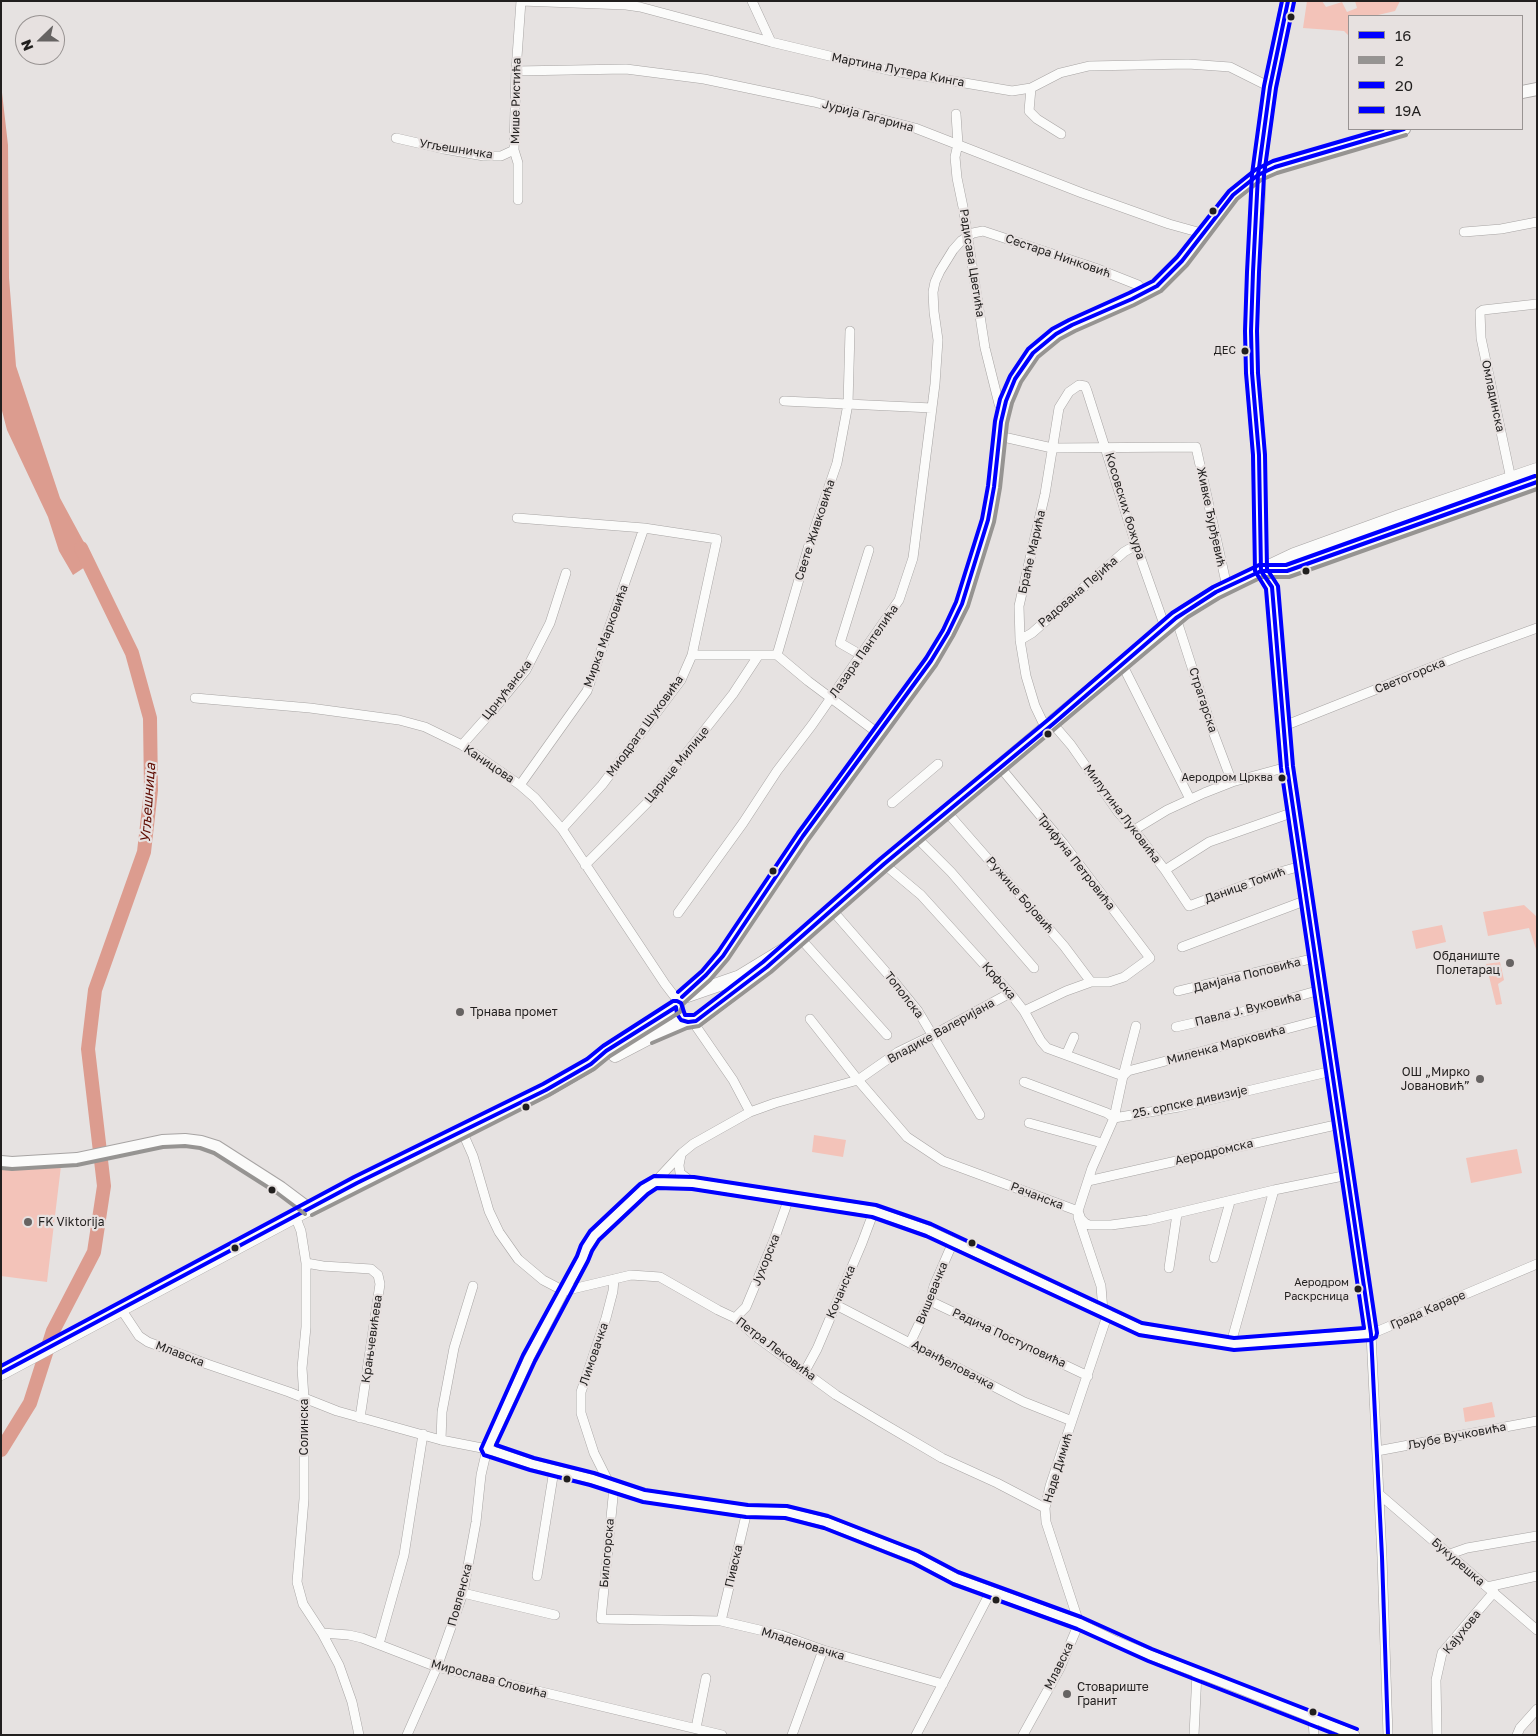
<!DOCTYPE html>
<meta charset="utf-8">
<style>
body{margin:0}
#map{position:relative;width:1538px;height:1736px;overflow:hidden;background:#e6e2e1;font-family:"Golos Text",sans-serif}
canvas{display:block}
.frame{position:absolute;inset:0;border:2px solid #211f1e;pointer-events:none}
.legend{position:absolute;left:1348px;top:15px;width:175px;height:115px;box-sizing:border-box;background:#e7e1e0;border:1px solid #989392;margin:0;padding:6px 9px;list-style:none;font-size:15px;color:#211f1e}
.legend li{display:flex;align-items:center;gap:10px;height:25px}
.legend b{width:25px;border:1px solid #989392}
.north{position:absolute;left:15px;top:15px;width:50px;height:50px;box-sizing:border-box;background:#e7e1e0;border:1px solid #989392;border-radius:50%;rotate:248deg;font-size:14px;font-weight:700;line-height:20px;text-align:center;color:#211f1e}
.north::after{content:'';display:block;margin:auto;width:18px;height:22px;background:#666362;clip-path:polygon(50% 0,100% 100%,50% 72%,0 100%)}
</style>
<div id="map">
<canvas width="1538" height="1736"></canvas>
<div class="frame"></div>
<ul class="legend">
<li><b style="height:6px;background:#00f"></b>16</li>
<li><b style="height:6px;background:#969492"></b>2</li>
<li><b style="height:6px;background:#00f"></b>20</li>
<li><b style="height:6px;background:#00f"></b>19А</li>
</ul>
<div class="north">N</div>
</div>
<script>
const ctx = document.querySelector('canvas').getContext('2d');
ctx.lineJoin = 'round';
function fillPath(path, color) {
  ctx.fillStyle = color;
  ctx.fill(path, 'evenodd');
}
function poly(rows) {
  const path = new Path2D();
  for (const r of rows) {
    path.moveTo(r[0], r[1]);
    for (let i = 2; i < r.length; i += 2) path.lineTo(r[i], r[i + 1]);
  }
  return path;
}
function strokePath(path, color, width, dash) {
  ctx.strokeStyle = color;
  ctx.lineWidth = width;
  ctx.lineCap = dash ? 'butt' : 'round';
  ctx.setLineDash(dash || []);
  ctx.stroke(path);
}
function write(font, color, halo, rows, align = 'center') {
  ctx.font = font + ' "Golos Text",sans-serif';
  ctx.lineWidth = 4.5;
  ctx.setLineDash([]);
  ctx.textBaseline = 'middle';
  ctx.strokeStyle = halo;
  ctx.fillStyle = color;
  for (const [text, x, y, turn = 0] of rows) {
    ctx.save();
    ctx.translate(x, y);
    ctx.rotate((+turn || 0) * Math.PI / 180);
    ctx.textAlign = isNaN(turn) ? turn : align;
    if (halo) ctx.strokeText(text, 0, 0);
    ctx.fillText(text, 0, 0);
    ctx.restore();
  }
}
const green = poly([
 [1307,1,1322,1,1326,7,1342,2,1347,12,1357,8,1355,1,1400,1,1395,11,1378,15,1378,16,1349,16,1349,36,1344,31,1303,28],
 [1524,905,1536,916,1537,952,1529,928,1488,936,1483,912],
 [1442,925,1446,942,1416,949,1412,931],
 [1500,962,1504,980,1498,984,1502,1004,1496,1005,1486,964],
 [814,1135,846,1140,843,1157,812,1152],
 [1517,1149,1522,1173,1471,1183,1466,1158],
 [61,1166,47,1282,1,1276,1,1167,15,1168],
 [1492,1402,1495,1417,1465,1422,1463,1408]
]);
const water = poly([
 [1,84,8,145,9,278,16,366,60,498,94,561,73,575,59,551,48,517,7,430,1,407]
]);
const river = poly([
 [1,1450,30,1403,53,1331,94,1252,104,1186,88,1049,95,990,144,852,151,790,150,718,132,653,81,548]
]);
const street = poly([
 [521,1,626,5,640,7,771,42,888,70,1012,91,1031,88,1060,73,1089,66,1188,64,1230,67,1270,87],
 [752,1,771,42],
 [516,71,626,69,704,79,814,102,915,128,1082,193,1169,224,1205,234],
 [1031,88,1029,111,1037,119,1061,134],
 [956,114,958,144,955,157,957,178,963,207,985,348,999,404,1004,409],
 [396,138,444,149,484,156,501,156,514,150],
 [518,200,518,163,514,150,516,71,521,1],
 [1464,232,1501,229,1537,222],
 [784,401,932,408],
 [999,436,1052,448,1196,447,1227,587],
 [1511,479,1481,338,1480,312,1483,310,1537,304],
 [517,518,644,528,717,539,692,655,681,680,602,785,562,829],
 [1261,571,1272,587,1287,767,1371,1334,1382,1557,1388,1735],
 [1176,618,1212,729,1232,782],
 [1020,640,1032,633,1124,552,1136,545],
 [692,655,777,655,808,681,879,734],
 [777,655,809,545,837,463,848,404,850,331],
 [861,655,840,643,869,550],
 [1122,664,1190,799],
 [195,698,310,708,399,720,425,727,462,745,520,785,535,798,562,829,665,984,678,1001],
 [1053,724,1071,745,1118,812,1134,830,1165,870,1189,906,1280,872,1301,866],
 [1284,726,1460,656,1537,628],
 [1046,729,1035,706,1026,676,1020,640,1019,606,1045,494,1059,408,1069,392,1079,385,1085,386,1087,391,1136,545,1165,627],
 [462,745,494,709,526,670,550,623,566,573],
 [1000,767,1063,843,1150,958,1124,977,1109,982,1091,982,1066,991,1024,1011],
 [520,785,587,691,644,528],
 [892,803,938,764],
 [946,811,1064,946,1091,982],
 [1134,830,1167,810,1204,793,1232,782,1287,767],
 [916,837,951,872,1034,968],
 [884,864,921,895,1010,993,1024,1011,1041,1041,1047,1048,1123,1076,1136,1026],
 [585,865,648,802,733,694,758,656],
 [1165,870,1209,842,1294,812],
 [832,910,892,979,918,1011,980,1115],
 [678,913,743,823,777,771,812,725,899,600,913,558,935,384,938,340,934,312,933,292,935,282,940,271,953,250,961,241,973,233,983,231,1095,268,1138,285,1145,293],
 [800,938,887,1035],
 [1182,947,1307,900],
 [1178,991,1315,958],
 [810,1019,858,1080,907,1137,943,1161,1078,1211,1081,1219,1085,1223,1089,1225,1111,1225,1148,1220,1274,1190,1348,1175],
 [693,1022,733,1080,750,1112],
 [1176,1027,1246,1011,1320,990],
 [1066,1055,1074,1037],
 [1024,1082,1107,1113,1114,1118,1179,1107,1332,1071],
 [1029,1123,1102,1143],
 [462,1131,473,1156,489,1211,499,1232,518,1259,543,1280,564,1291,631,1275,660,1277,718,1310,735,1318,758,1338,836,1395,879,1421,942,1458,997,1483,1045,1508],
 [681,1155,679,1165,680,1173,693,1183],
 [1088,1181,1340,1124],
 [655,1182,693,1183,874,1211,928,1230,1140,1329,1234,1344,1371,1334,1537,1264],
 [295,1216,301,1231,306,1263,306,1327,302,1368,304,1398,304,1499,297,1582,303,1604,322,1633,339,1665,352,1702,359,1735],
 [1214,1258,1230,1202],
 [306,1263,323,1266,371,1269,378,1275,380,1284,360,1418],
 [1169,1268,1177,1214],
 [930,1301,1088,1376],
 [836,1305,1024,1402,1072,1421],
 [121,1309,139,1336,148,1342,207,1364,289,1392,337,1411,441,1440,487,1449,532,1464,592,1479,644,1496,747,1511,786,1512,826,1522,916,1557,955,1578,1079,1623,1116,1641,1150,1655,1237,1688,1355,1735],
 [1103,1311,1101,1286,1078,1217,1078,1211,1092,1168,1114,1118,1123,1076,1128,1071,1324,1019],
 [735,1318,746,1307,774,1240,789,1198],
 [910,1343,930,1301,934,1286,953,1242],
 [1231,1343,1274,1190],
 [805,1371,817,1349,862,1243,874,1211],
 [441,1440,442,1412,454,1348,473,1286],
 [1377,1451,1537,1421],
 [610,1485,594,1453,581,1413,581,1392,606,1318,613,1291,614,1279],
 [614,1487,601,1619,721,1621,781,1635,823,1650,943,1684],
 [1379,1494,1537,1630],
 [1450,1554,1467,1548,1537,1536],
 [537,1576,554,1470],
 [1487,1587,1537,1576],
 [463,1593,555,1615],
 [721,1621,747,1511],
 [1079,1623,1046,1522,1045,1508,1050,1486,1108,1313],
 [322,1633,349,1635,362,1638,437,1667,722,1735],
 [379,1644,404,1555,423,1434],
 [1313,1719,1314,1735],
 [696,1728,706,1678],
 [407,1735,437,1667,463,1593,476,1522,481,1475,487,1449,529,1358,564,1291,583,1258,586,1248,594,1236,644,1189,655,1182,682,1153,693,1144,750,1112,775,1103,858,1080,898,1052,933,1035,1010,993],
 [792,1735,823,1650],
 [916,1735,991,1591],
 [1023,1735,1060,1668,1079,1623],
 [1194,1735,1197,1672],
 [1437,1735,1436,1680,1442,1653,1494,1592],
 [1517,1735,1520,1728,1537,1709]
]);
const secondary = poly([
 [1522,92,1537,89],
 [684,996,706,975,723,956,803,836,931,661,948,633,962,604,988,520,994,487,1001,422,1006,401,1015,379,1033,353,1056,334,1072,325,1132,299,1157,286,1182,261,1233,195,1258,175,1275,167,1404,129],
 [1,1162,12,1163,77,1159,162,1141,185,1140,201,1142,217,1147,281,1188,309,1209]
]);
const primary = poly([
 [1261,571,1259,455,1252,373,1251,331,1253,272,1258,198,1258,175,1270,87,1288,1],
 [1265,571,1287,571,1458,509,1537,482],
 [786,949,740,977,682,997,677,1003,677,1014,685,1022,696,1021,767,967,884,864,1184,612,1216,592,1294,555,1399,517,1537,470],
 [615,1055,663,1030,685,1022],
 [1,1373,357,1183,546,1090,591,1064,606,1051,676,1007]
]);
const bus1 = poly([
 [682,997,706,975,723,956,803,836,931,661,948,633,962,604,988,520,994,487,1001,422,1006,401,1015,379,1033,353,1056,334,1072,325,1132,299,1157,286,1182,261,1233,195,1258,175,1275,167,1404,129],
 [1,1373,357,1183,546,1090,591,1064,606,1051,676,1007,677,1014,681,1020,688,1022,696,1021,767,967,884,864,1053,724,1176,618,1216,592,1261,571,1287,571,1537,482]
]);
const bus2 = poly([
 [652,1043,687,1028,699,1026,771,972,888,869,1188,617,1219,598,1262,577,1289,577,1537,489],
 [1,1168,12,1169,77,1165,163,1147,185,1146,200,1148,214,1153,277,1193,305,1214],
 [312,1215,549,1095,594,1069,610,1056,680,1012,683,1004,710,980,728,959,808,840,936,665,953,636,968,606,994,522,1000,488,1007,423,1012,403,1021,382,1038,357,1060,339,1075,331,1134,305,1161,291,1187,265,1237,199,1261,180,1277,173,1406,135]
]);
const bus3 = poly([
 [1288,1,1270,87,1258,175,1253,272,1251,331,1252,373,1259,455,1261,571,1272,587,1287,767,1371,1334,1382,1557,1388,1735]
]);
const bus4 = poly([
 [1282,1,1264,86,1252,174,1247,272,1245,331,1246,373,1253,455,1255,571,1266,589,1281,768,1364,1328,1234,1338,1142,1323,931,1224,876,1205,694,1177,654,1176,640,1184,590,1231,581,1245,577,1256,523,1355,481,1449,484,1455,530,1470,590,1485,643,1502,746,1517,785,1518,824,1528,913,1563,953,1584,1077,1629,1148,1661,1337,1735]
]);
const bus5 = poly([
 [1294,2,1276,88,1264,175,1259,272,1257,331,1258,373,1265,455,1267,569,1278,586,1293,766,1377,1333,1376,1337,1371,1340,1234,1350,1139,1335,926,1236,872,1217,692,1189,657,1188,648,1194,599,1240,592,1251,588,1261,535,1361,496,1445,534,1458,594,1473,645,1490,748,1505,787,1506,828,1516,918,1551,958,1572,1081,1617,1152,1649,1357,1729]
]);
const bus6 = poly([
 [678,992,702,971,718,952,798,833,926,658,943,630,956,602,982,519,988,486,995,421,1000,399,1010,376,1028,349,1052,329,1069,320,1129,293,1153,281,1177,257,1229,191,1255,170,1273,161,1383,129],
 [1,1366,354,1177,543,1084,587,1059,603,1046,673,1001,677,1001,681,1003,685,1015,694,1015,763,962,880,859,1049,719,1172,613,1213,587,1259,565,1286,565,1535,476]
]);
const markers = [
 [1291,17,4.5,"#211f1e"],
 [1213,211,4.5,"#211f1e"],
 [1245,351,4.5,"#211f1e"],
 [1306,571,4.5,"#211f1e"],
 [1048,734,4.5,"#211f1e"],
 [1282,778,4.5,"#211f1e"],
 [773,871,4.5,"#211f1e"],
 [1510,963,5,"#666362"],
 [460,1012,5,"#666362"],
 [1480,1079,5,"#666362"],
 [526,1107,4.5,"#211f1e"],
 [272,1190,4.5,"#211f1e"],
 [28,1222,5,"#666362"],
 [972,1243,4.5,"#211f1e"],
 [235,1248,4.5,"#211f1e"],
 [1358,1289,4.5,"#211f1e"],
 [567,1479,4.5,"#211f1e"],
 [996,1600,4.5,"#211f1e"],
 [1067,1694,5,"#666362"],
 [1313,1712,4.5,"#211f1e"]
];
const busNames = [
 ["ДЕС",1236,351],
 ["Аеродром Црква",1273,778],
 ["Аеродром",1349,1283],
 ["Раскрсница",1349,1297]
];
const streetNames = [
 ["Мартина Лутера Кинга",898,70,11],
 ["Мише Ристића",516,101,-89],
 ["Јурија Гагарина",868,116,15],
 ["Угљешничка",456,149,9],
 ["Сестара Нинковић",1058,256,19],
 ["Радисава Цветића",972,263,81],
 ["Омладинска",1493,396,78],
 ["Косовских божура",1125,506,73],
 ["Живке Ђурђевић",1211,517,78],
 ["Свете Живковића",815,530,-72],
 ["Браће Марића",1032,552,-77],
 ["Радована Пејића",1078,592,-41],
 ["Мирка Марковића",606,636,-70],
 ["Лазара Пантелића",864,651,-55],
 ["Светогорска",1410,676,-22],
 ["Црнућанска",507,690,-52],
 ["Страгарска",1203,700,72],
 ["Миодрага Шуковића",645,726,-54],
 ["Каницова",489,764,34],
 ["Царице Милице",677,765,-51],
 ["Милутина Луковића",1122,814,53],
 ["Трифуна Петровића",1076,862,52],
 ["Данице Томић",1245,885,-20],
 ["Ружице Бојовић",1020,895,49],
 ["Дамјана Поповића",1247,975,-14],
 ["Крфска",999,981,49],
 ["Тополска",904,995,52],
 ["Павла Ј. Вуковића",1248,1009,-14],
 ["Владике Валеријана",941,1031,-29],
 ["Миленка Марковића",1226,1045,-15],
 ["25. српске дивизије",1190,1102,-12],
 ["Аеродромска",1214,1152,-13],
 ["Рачанска",1037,1196,21],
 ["Јухорска",766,1260,-68],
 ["Кочанска",841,1292,-67],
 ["Вишевачка",932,1293,-68],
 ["Града Караре",1428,1310,-23],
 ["Радича Поступовића",1009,1338,25],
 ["Крањчевићева",372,1339,-82],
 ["Петра Лековића",776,1349,37],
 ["Млавска",180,1354,21],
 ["Лимовачка",594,1354,-71],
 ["Аранђеловачка",953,1365,28],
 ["Солинска",304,1427,-90],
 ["Љубе Вучковића",1457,1436,-11],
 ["Наде Димић",1058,1468,-73],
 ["Билогорска",607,1553,-85],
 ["Букурешка",1458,1562,41],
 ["Пивска",734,1566,-77],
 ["Повленска",460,1595,-75],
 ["Кајухова",1462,1632,-51],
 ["Младеновачка",803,1644,17],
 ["Млавска",1059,1666,-64],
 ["Мирослава Словића",489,1679,15]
];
const poiNames = [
 ["Обданиште",1500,956,"right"],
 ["Полетарац",1500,970,"right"],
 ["Трнава промет",470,1012],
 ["ОШ „Мирко",1470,1072,"right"],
 ["Јовановић”",1470,1086,"right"],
 ["FK Viktorija",38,1222],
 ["Стовариште",1077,1687],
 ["Гранит",1077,1701]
];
const waterNames = [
 ["Угљешница",148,803,-86]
];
fillPath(green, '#f3c3b9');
fillPath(water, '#dc9c8f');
strokePath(river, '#dc9c8f', 14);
strokePath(street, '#a7a4a3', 10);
strokePath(secondary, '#a7a4a3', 14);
strokePath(primary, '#a7a4a3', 15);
strokePath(street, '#fbfbfa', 9);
strokePath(secondary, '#fbfbfa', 12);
strokePath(primary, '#fbfbfa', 14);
strokePath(bus1, '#00f', 4);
strokePath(bus2, '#969492', 4);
strokePath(bus3, '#00f', 4);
strokePath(bus4, '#00f', 4);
strokePath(bus5, '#00f', 4);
strokePath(bus6, '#00f', 4);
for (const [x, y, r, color] of markers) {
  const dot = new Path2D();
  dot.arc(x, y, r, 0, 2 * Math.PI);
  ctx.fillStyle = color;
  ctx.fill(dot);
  strokePath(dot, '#e7e1e0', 2);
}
write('11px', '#211f1e', '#e7e1e0', busNames, 'right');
write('12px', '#211f1e', '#e7e1e0', streetNames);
write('12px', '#211f1e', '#e7e1e0', poiNames, 'left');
write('italic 14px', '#5d0b00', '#e7e1e0', waterNames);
</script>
